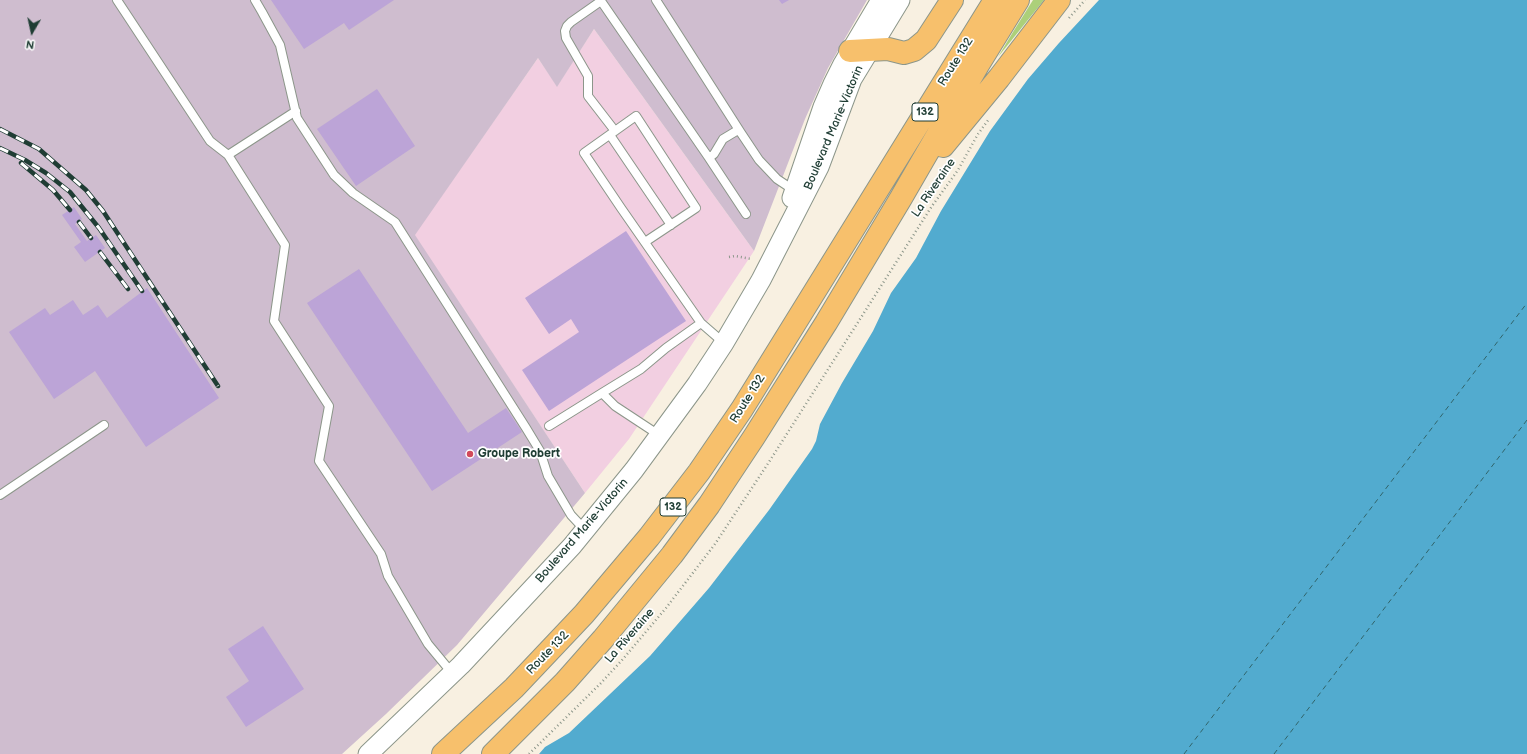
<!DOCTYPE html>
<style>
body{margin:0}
#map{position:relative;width:1527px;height:754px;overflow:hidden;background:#f8f0e1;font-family:"Balsamiq Sans",sans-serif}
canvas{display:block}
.north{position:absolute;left:12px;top:12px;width:40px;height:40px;-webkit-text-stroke:3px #fff;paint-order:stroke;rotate:189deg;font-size:11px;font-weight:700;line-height:16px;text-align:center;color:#1f3d34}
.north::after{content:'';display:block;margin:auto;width:14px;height:18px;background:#1f3d34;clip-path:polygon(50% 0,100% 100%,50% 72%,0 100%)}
</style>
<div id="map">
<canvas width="1527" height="754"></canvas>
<div class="north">N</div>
</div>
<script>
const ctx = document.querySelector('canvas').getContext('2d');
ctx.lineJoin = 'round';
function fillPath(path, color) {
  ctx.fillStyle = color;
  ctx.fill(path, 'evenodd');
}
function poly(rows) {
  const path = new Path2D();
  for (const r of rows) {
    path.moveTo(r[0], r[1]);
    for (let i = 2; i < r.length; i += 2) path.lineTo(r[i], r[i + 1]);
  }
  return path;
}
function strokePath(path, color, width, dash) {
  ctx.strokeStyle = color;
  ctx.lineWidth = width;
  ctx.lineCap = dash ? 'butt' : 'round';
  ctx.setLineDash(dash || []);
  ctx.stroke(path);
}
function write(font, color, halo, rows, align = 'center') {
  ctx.font = font + ' "Balsamiq Sans",sans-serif';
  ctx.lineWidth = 3.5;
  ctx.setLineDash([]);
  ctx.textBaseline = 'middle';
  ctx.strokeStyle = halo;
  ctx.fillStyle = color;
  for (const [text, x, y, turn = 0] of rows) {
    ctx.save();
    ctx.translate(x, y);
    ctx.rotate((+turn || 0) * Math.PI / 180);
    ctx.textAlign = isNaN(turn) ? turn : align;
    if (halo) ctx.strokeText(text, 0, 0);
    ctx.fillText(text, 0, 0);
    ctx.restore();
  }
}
const built = poly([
 [594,29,754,251,629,439,585,493,414,235,538,58,557,86]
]);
const industrial = poly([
 [0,0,867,0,828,68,805,119,754,251,594,29,557,87,538,58,415,235,585,493,457,645,386,714,342,754,0,754]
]);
const green = poly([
 [1033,0,1044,0,998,57,1013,32]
]);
const water = poly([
 [1099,0,1527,0,1527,754,539,754,545,747,569,733,650,656,709,588,769,510,812,449,816,441,820,424,842,383,873,331,891,293,916,258,941,211,990,131,1028,79,1059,43]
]);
const ferry = poly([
 [1184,754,1527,303],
 [1274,754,1527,420]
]);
const building = poly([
 [271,0,394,0,349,30,344,23,304,49],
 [779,0,789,0,782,4],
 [377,89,415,146,356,186,317,129],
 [74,207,82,219,75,224,87,241,96,235,105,248,85,262,74,247,81,242,62,215],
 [626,231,686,321,549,411,522,370,579,332,571,319,549,334,525,298],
 [359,269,468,433,506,408,522,432,432,491,307,303],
 [147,288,219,398,146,447,95,371,54,399,9,332,45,308,50,315,73,300,83,315,98,305,107,318],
 [263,626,304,689,246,727,226,697,249,681,228,649]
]);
const path = poly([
 [1069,18,1085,0],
 [729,257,735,256,751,259],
 [529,754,601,683,623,659,666,608,715,544,769,462,932,206,958,170,978,134,989,119]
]);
const service = poly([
 [117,0,210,141,228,155],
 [255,0,262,12,280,45,297,118,334,175,353,193,395,222,526,428,540,451,548,476,571,515,585,530],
 [656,0,741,133,759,160,777,179,795,191],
 [296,111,228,155,285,245,274,321,329,406,319,461,381,554,388,576,428,644,452,673],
 [738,130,723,139,714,154,709,158,746,214],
 [615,131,588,96,588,76,566,38,565,31,567,26,571,22,601,1,709,158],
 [610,135,671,225],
 [645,242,696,208,636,116,584,153,621,208,701,323],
 [602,393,641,369,666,348,701,323,724,343],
 [549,426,602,393,615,406,659,435],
 [0,495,104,425]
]);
const tertiary = poly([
 [792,198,823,107,833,84,843,64,881,0],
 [368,754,461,665,572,546,634,470,697,384,724,343,761,280,819,167,852,79,900,0]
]);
const motorway = poly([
 [850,51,888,49,904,53,914,50,926,40,952,0],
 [943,146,999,78,1059,0],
 [443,754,514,688,584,614,649,537,699,472,742,409,995,0],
 [493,754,565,682,603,639,672,555,709,505,754,437,826,323,901,198,978,65,1018,0]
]);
const rail = poly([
 [0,129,39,149,86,190,103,211,122,240,218,386],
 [0,148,25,160,46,173,70,192,99,228,142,291],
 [21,163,53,190,70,210],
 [79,222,91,238],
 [100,252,128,289]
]);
const markers = [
 [470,454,4,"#d1495b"]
];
const shields = [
 [925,112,26],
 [673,507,26]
];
const shieldNames = [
 ["132",925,112],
 ["132",673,507]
];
const streetNames = [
 ["Route 132",956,62,-58],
 ["Boulevard Marie-Victorin",834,128,-67],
 ["La Riveraine",934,188,-56],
 ["Route 132",748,399,-58],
 ["Boulevard Marie-Victorin",582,531,-49],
 ["La Riveraine",630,636,-49],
 ["Route 132",548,653,-46]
];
const poiNames = [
 ["Groupe Robert",478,454]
];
fillPath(built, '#f2cfe1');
fillPath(industrial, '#cfbdcf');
fillPath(green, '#acd07a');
fillPath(water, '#52abcf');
strokePath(ferry, '#31646a', 1, [5, 4]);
fillPath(building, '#bca4d7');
strokePath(service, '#8c968a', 10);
strokePath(tertiary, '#8c968a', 21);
strokePath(motorway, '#8c968a', 24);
strokePath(path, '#8c968a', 2.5, [1, 3]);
strokePath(service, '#fff', 8);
strokePath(tertiary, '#fff', 19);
strokePath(motorway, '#f7c06c', 22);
strokePath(rail, '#1f3d34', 4.5);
strokePath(rail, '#fff', 3, [9]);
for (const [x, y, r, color] of markers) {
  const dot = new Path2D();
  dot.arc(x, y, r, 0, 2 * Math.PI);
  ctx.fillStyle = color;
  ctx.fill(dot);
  strokePath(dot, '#fff', 1.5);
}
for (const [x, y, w] of shields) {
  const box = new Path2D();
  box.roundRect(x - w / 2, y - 9, w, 18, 3);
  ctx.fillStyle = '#fff';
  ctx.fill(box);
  strokePath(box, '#1f3d34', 1);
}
write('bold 11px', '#1f3d34', null, shieldNames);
write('12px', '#1f3d34', '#fff', streetNames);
write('bold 12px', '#1f3d34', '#fff', poiNames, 'left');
</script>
